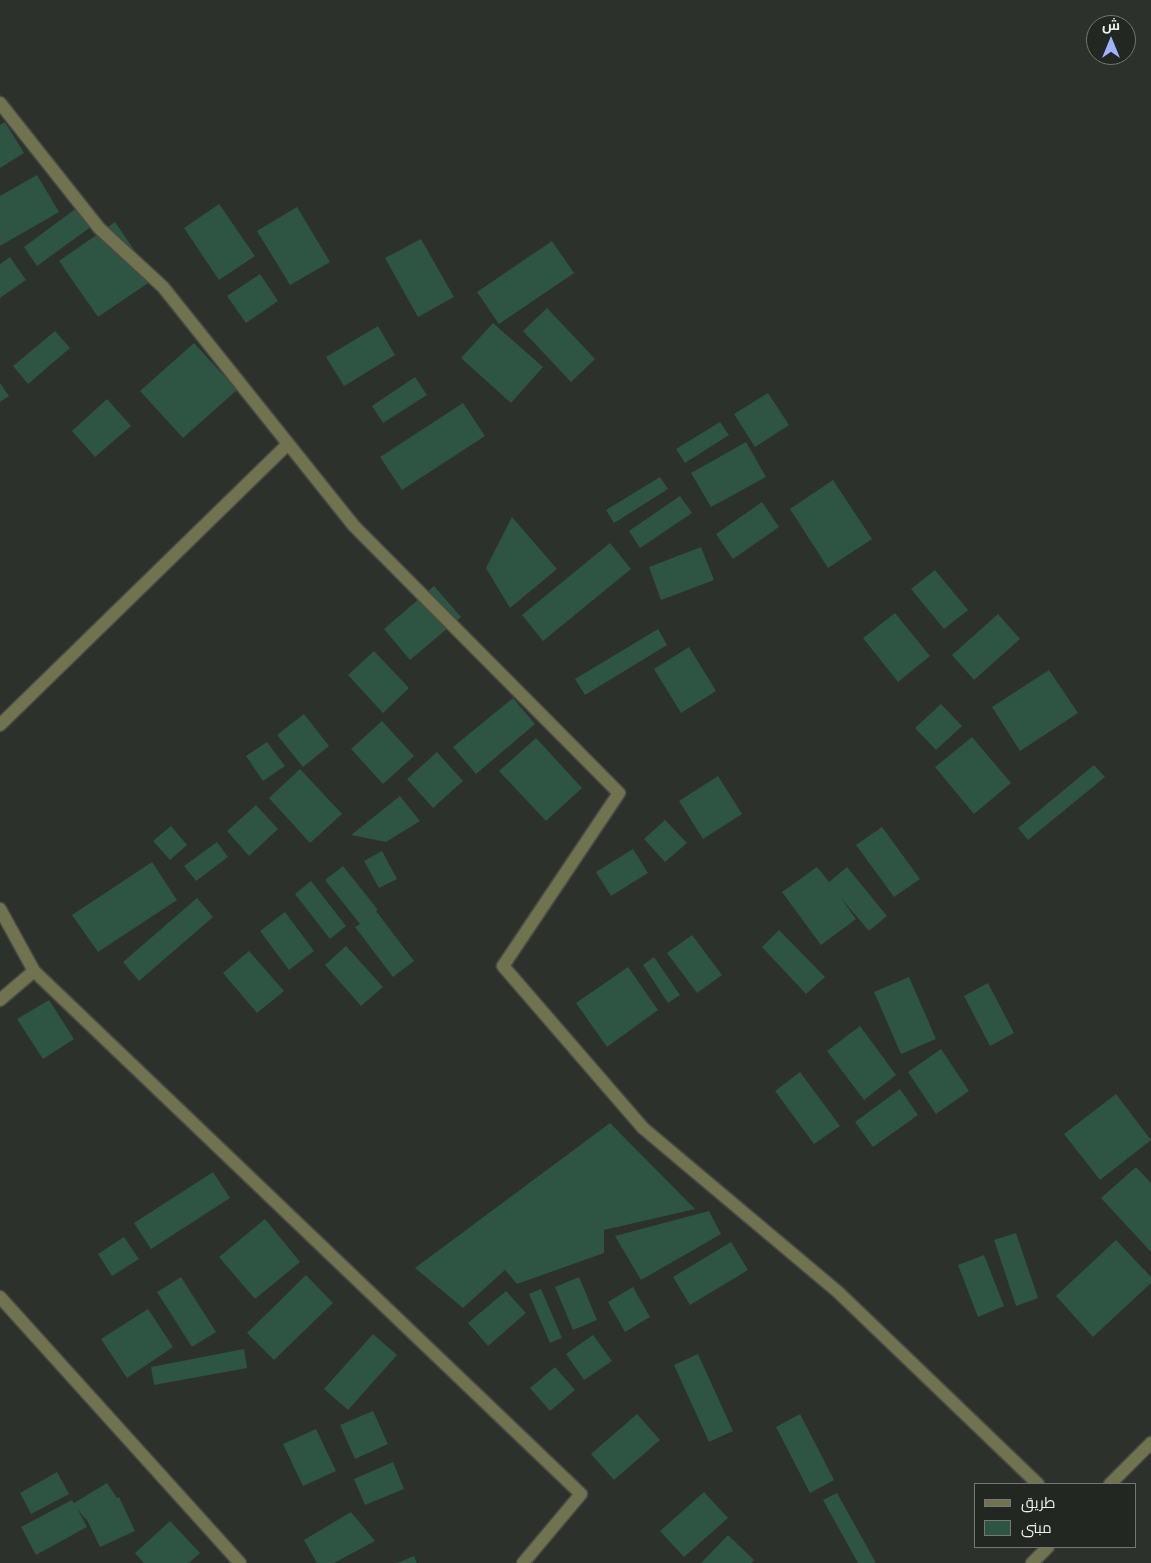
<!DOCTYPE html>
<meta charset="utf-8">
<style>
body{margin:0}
#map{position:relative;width:1151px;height:1563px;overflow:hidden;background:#2d312b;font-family:"Fira Sans Condensed",Cairo,sans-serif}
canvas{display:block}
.legend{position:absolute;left:974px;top:1483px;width:162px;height:65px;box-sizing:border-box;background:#232722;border:1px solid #747773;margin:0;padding:6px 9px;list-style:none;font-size:15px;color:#eef0ed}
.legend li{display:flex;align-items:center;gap:10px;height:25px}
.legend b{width:25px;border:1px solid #747773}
.north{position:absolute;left:1086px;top:15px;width:50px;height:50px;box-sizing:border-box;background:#232722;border:1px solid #747773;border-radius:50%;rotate:0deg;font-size:14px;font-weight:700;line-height:20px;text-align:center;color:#eef0ed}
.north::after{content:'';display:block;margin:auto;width:18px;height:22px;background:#a0b3fd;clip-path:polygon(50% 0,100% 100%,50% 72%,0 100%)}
</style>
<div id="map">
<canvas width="1151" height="1563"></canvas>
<ul class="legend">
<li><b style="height:6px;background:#71724f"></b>طريق</li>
<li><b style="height:14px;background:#2e5443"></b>مبنى</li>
</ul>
<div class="north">ش</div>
</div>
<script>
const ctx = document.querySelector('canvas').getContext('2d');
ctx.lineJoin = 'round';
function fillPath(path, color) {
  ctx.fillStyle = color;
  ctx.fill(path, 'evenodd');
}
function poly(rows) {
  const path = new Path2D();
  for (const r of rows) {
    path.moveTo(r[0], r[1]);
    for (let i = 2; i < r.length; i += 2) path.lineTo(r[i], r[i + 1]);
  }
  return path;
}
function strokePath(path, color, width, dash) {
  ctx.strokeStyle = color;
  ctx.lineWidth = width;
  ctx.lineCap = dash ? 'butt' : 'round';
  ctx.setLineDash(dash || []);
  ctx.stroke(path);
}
const building = poly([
 [5,122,24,153,0,168,0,125],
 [37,175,59,212,0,246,0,196],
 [219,204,255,256,219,280,184,228],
 [78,207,92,226,37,266,24,247],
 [297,207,330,262,290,285,257,231],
 [115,222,154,279,98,317,59,261],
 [421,239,454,297,418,317,385,258],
 [552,241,574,273,499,324,477,292],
 [10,257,26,280,0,298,0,264],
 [260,274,278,301,246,323,227,296],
 [547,308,595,359,571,382,523,331],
 [493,323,543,367,511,403,461,358],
 [378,326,395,355,344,386,326,357],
 [55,331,70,348,28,384,13,366],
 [194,343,237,390,183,438,140,391],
 [415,377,427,395,383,423,372,406],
 [0,383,9,396,0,402],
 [768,393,789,425,755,447,734,414],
 [107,399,131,426,95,457,72,431],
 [463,403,485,436,402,490,380,457],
 [720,422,729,435,685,463,676,449],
 [746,442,766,477,711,507,691,473],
 [660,477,668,489,614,523,606,510],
 [833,480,872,539,828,568,790,509],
 [680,496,692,513,640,548,629,531],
 [762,502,779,527,733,559,716,534],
 [512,517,557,569,510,608,486,568],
 [610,543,631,569,543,641,522,615],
 [701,547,714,580,661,600,649,567],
 [935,570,968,610,944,629,911,589],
 [434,586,461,617,410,660,384,629],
 [895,613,930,656,898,682,863,638],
 [998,614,1020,639,974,680,952,655],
 [658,629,667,645,585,695,575,679],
 [689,647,716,691,681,713,654,669],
 [374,651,409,688,383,713,348,675],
 [1049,670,1078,713,1020,751,992,707],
 [513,698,535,724,476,774,453,747],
 [941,704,962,726,936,750,915,728],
 [304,714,329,746,303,767,277,735],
 [382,721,414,756,383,784,351,749],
 [972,737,1011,783,974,814,935,767],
 [536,738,582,788,546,821,499,771],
 [267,742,285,766,263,781,246,756],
 [437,752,463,781,433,808,407,779],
 [1094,765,1105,777,1028,840,1018,828],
 [300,769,342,814,310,843,269,798],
 [718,776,742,814,703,839,679,801],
 [400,796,420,821,386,842,351,835],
 [256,805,278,829,249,856,227,831],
 [665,820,687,843,665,862,644,839],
 [171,826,187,845,170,860,153,841],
 [882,827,920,879,894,897,856,845],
 [217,842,228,857,196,881,184,866],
 [633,849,648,873,611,896,596,872],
 [382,851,397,879,379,888,364,861],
 [152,862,177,900,98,952,72,915],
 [343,866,378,910,376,911,414,961,393,977,355,927,360,924,325,880],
 [817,867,829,882,847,867,887,916,869,931,841,898,856,919,821,945,782,892],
 [311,881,346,926,330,939,295,894],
 [197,898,213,917,139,981,123,962],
 [285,912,314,951,289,970,260,931],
 [779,930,825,977,806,994,762,947],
 [692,935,722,975,697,993,667,953],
 [346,946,383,987,361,1006,325,965],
 [249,951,284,991,257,1013,223,973],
 [654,957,680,995,668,1003,643,965],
 [628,967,658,1010,607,1047,576,1003],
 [909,977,936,1039,901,1054,874,992],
 [988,983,1014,1033,990,1046,964,996],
 [49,1000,74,1039,43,1059,17,1019],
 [860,1026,896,1075,864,1100,827,1051],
 [941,1049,969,1091,936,1114,908,1072],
 [800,1072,840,1126,814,1144,775,1091],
 [900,1089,918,1115,873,1147,855,1122],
 [1116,1094,1151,1140,1100,1180,1064,1134],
 [610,1123,695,1209,604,1230,604,1253,517,1284,505,1270,463,1308,415,1268],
 [1136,1167,1151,1183,1151,1252,1101,1198],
 [213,1172,230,1198,151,1249,134,1223],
 [709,1211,721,1234,641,1280,615,1236],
 [265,1219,300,1262,255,1299,219,1257],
 [1016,1233,1038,1298,1016,1306,994,1240],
 [124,1237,139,1259,112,1276,98,1254],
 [1116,1240,1151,1277,1151,1283,1093,1337,1056,1296],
 [731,1242,748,1270,690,1305,673,1277],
 [984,1255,1004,1306,978,1317,958,1265],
 [306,1275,333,1303,274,1360,247,1333],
 [181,1277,216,1332,192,1347,157,1292],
 [579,1277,597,1320,573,1330,555,1287],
 [633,1287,650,1317,625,1332,608,1302],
 [541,1289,562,1338,550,1343,529,1294],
 [506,1291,526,1313,488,1346,468,1323],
 [148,1309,173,1347,127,1378,101,1339],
 [373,1334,397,1355,348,1410,324,1389],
 [593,1335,612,1361,584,1380,566,1354],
 [244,1349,247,1368,154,1385,151,1367],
 [698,1354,733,1431,709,1442,674,1365],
 [555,1367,575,1390,550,1411,530,1388],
 [373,1411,388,1444,355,1459,340,1425],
 [637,1414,660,1440,614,1480,591,1454],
 [800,1414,834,1480,810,1493,776,1427],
 [316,1429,336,1471,303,1486,283,1444],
 [393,1462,404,1489,365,1505,354,1479],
 [57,1472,69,1494,31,1514,20,1493],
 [107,1483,117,1498,119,1497,135,1531,100,1547,86,1518,85,1519,77,1508,87,1527,36,1555,21,1527,72,1500,74,1503],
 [704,1492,728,1518,684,1557,660,1531],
 [837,1493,876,1563,858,1563,823,1500],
 [351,1512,375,1541,334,1563,317,1563,304,1540],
 [170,1521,200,1553,189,1563,144,1563,135,1553],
 [728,1535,754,1560,751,1563,701,1563],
 [414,1556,417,1563,397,1563]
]);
const minor = poly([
 [0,103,99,228,163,287,354,526,619,793,503,966,643,1128,838,1292,1038,1484],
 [0,725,288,444],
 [0,909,34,971],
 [0,1000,34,971,581,1494,523,1563],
 [0,1297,240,1563],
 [1110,1484,1151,1443],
 [1032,1563,1048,1547]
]);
fillPath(building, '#2e5443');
strokePath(minor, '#484c46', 15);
strokePath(minor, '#71724f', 12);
</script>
